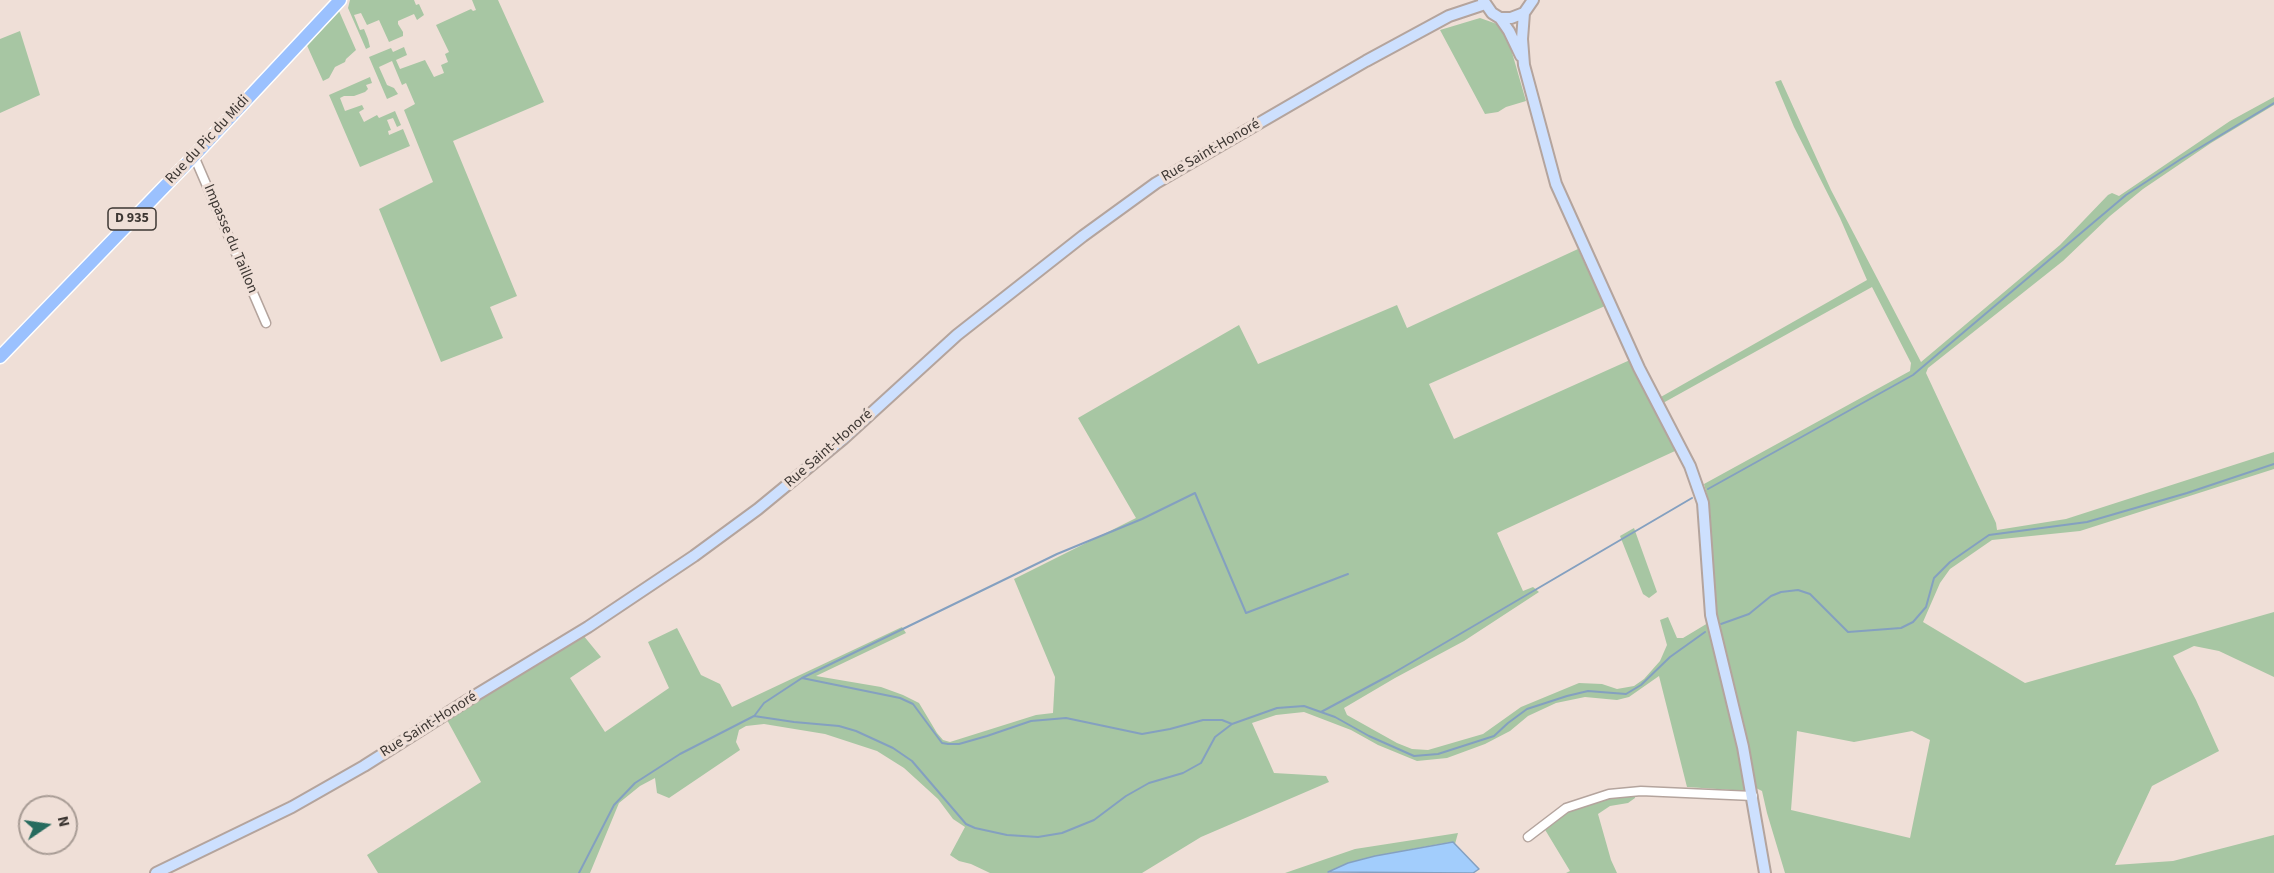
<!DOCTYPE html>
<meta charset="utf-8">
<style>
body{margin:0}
#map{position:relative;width:2274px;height:873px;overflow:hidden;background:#efdfd7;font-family:"Source Sans 3",sans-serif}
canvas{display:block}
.north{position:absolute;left:18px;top:795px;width:60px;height:60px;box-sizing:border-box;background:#efdfd7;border:2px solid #a89c95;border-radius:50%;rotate:77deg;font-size:16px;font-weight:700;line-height:24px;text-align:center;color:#3d3733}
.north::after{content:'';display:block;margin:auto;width:21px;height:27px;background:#266b5e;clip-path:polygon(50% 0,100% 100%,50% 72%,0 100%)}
</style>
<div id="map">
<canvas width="2274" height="873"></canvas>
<div class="north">N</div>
</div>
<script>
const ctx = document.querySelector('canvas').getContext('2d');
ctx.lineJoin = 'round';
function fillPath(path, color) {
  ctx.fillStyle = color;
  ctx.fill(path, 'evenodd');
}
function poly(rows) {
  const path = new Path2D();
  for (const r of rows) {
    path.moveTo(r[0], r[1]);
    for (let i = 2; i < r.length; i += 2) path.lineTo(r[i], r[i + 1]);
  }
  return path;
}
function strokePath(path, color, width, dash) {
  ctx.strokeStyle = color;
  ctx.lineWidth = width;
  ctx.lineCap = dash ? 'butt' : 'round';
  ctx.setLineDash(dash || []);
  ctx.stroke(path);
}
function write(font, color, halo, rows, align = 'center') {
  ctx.font = font + ' "Source Sans 3",sans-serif';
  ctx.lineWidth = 6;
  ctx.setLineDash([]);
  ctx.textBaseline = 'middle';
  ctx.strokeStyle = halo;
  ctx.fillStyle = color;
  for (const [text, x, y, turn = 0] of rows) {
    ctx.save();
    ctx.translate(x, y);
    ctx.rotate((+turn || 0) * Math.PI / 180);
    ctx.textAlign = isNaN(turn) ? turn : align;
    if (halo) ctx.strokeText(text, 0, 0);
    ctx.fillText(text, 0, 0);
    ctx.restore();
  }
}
const green = poly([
 [350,0,414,0,416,5,419,4,424,15,417,20,414,14,398,21,398,24,403,32,403,36,389,42,379,20,367,25,361,13,354,15,360,30,364,29,368,39,370,47,366,49,348,8],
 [472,0,498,0,544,102,453,141,517,296,490,307,503,338,441,362,379,209,433,182,404,110,415,104,406,83,402,85,392,61,379,67,387,85,394,88,398,94,387,99,369,57,391,48,393,52,404,47,407,55,396,60,400,69,425,60,434,77,444,73,441,65,448,62,445,54,449,52,436,25,471,9,473,11,476,10],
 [339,11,356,50,346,59,345,62,335,67,329,78,323,81,305,41,333,12],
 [1480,18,1497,24,1505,35,1511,49,1526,101,1506,107,1498,112,1485,114,1440,30],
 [20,31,40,95,0,113,0,39],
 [370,77,372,83,366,85,368,89,365,92,354,96,344,96,340,98,345,111,362,105,364,109,359,112,364,122,377,115,379,118,395,111,401,125,397,127,393,118,387,120,391,130,388,131,389,135,403,129,410,146,360,167,329,95],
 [1781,80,1831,190,1921,362,2060,245,2108,195,2112,193,2119,196,2230,121,2274,97,2274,105,2211,143,2143,189,2110,216,2063,261,1928,368,1926,373,1996,523,1997,530,2066,519,2274,452,2274,469,2080,531,1992,540,1950,569,1940,583,1923,622,2025,683,2274,612,2274,677,2219,651,2194,646,2173,656,2196,700,2219,751,2152,786,2115,865,2173,861,2274,835,2274,873,1785,873,1767,813,1762,791,1756,788,1726,672,1718,632,1707,495,1704,484,1910,371,1911,363,1872,287,1663,403,1659,398,1867,280,1840,218,1794,127,1775,82],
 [1797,731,1854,742,1912,731,1930,740,1910,838,1791,810],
 [1578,249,1605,306,1429,384,1454,439,1630,360,1675,451,1497,533,1523,591,1533,587,1539,592,1464,641,1395,678,1344,708,1347,715,1397,743,1412,749,1428,750,1483,734,1521,707,1579,683,1602,684,1617,689,1634,686,1644,679,1660,661,1667,645,1660,620,1668,617,1677,638,1683,638,1708,623,1744,767,1747,791,1687,787,1659,676,1629,697,1617,700,1585,697,1556,703,1528,716,1510,731,1485,744,1447,758,1417,761,1378,745,1351,730,1304,712,1276,715,1252,723,1274,773,1326,776,1329,782,1201,837,1142,873,990,873,971,864,959,861,950,855,965,827,953,819,938,799,904,768,877,751,825,734,764,724,746,726,739,730,736,742,740,750,669,798,657,793,655,778,640,786,619,803,590,873,378,873,367,855,481,782,446,718,583,635,601,657,570,678,605,732,669,688,648,642,677,628,701,675,720,684,732,707,902,627,906,633,816,676,881,687,903,695,919,703,937,733,943,740,950,742,1036,715,1053,713,1055,677,1014,579,1136,518,1078,418,1239,325,1258,364,1397,305,1407,328],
 [1634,528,1657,592,1649,598,1643,594,1620,536],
 [1635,788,1635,798,1628,803,1610,806,1598,814,1611,860,1617,873,1566,873,1570,871,1541,823,1553,812,1589,796],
 [1458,833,1455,844,1453,842,1445,843,1375,856,1348,863,1328,873,1285,873,1355,849]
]);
const water = poly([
 [1453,842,1479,869,1473,873,1328,872,1348,863,1375,856,1453,842]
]);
const stream = poly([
 [1708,489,1913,375,2126,195,2181,159,2274,103],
 [1721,624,1749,614,1771,596,1781,592,1798,590,1810,594,1848,632,1901,628,1913,622,1926,607,1934,578,1950,562,1989,535,2087,522,2187,493,2274,464],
 [802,678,1057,554,1142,519,1195,493,1246,613,1348,574],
 [1321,712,1390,675,1692,498],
 [755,715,764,703,802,678,900,698,913,704,942,743,948,744,959,744,987,736,1031,721,1066,718,1142,734,1170,729,1203,720,1222,720,1232,724],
 [579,873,614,805,635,783,680,754,754,716,794,722,839,726,856,731,893,748,912,761,966,824,975,828,1007,835,1038,837,1062,833,1094,820,1126,796,1149,783,1183,773,1201,763,1215,737,1232,724,1277,708,1304,706,1335,717,1369,736,1414,756,1438,754,1494,736,1508,723,1527,709,1567,696,1588,691,1626,694,1641,685,1670,657,1705,632]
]);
const street = poly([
 [194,156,266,323],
 [1528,837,1566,808,1609,794,1641,791,1753,796]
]);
const secondary = poly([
 [1483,0,1492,13,1500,18,1511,18,1524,13,1533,0],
 [1524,13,1522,39,1524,65,1556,184,1639,368,1690,466,1703,503,1711,615,1743,747,1765,873],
 [1500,18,1509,31,1521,56],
 [156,873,292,807,364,766,476,695,588,627,694,556,758,509,843,439,957,335,1083,236,1156,183,1366,61,1449,16,1485,4]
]);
const primary = poly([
 [0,357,194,156,340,0]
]);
const shields = [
 [132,219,48]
];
const shieldNames = [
 ["D 935",132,219]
];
const streetNames = [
 ["Rue du Pic du Midi",208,140,-47],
 ["Rue Saint-Honoré",1211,151,-30],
 ["Impasse du Taillon",230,239,67],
 ["Rue Saint-Honoré",829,449,-41],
 ["Rue Saint-Honoré",429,725,-32]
];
fillPath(green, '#a7c6a3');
fillPath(water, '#a2cdfc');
strokePath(water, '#84a0c0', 1.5);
strokePath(stream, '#84a0c0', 2);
strokePath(street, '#b4a49d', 11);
strokePath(secondary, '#b4a49d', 14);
strokePath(primary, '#fff', 15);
strokePath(street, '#fff', 8);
strokePath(secondary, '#cde0fe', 10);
strokePath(primary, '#9bc1fe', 12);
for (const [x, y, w] of shields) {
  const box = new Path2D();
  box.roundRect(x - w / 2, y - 11, w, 22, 4.5);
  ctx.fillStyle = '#efdfd7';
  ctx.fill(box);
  strokePath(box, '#3d3733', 1.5);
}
write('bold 14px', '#3d3733', null, shieldNames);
write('15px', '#3d3733', '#efdfd7', streetNames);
</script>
